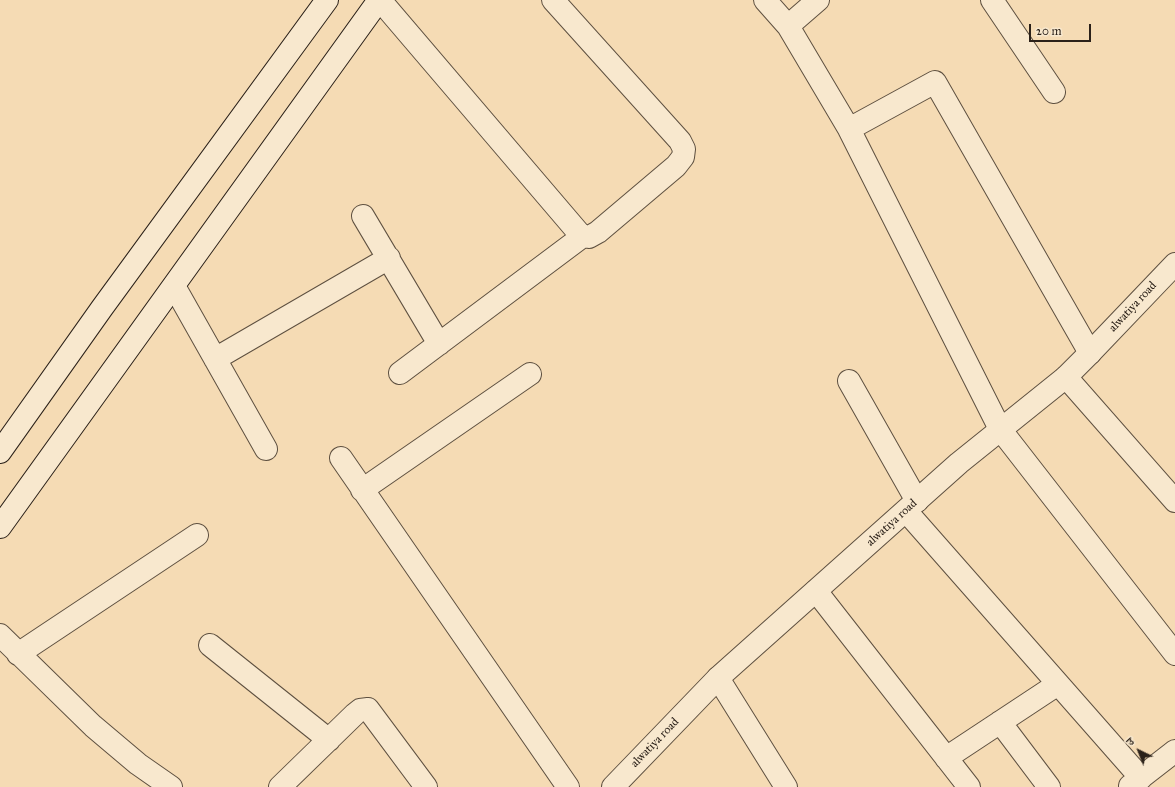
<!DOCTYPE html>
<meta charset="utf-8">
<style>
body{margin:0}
#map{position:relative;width:1175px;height:787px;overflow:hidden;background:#f5dbb4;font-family:"IM FELL Great Primer","Noto Serif Devanagari",serif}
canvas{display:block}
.north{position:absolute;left:1119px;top:731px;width:40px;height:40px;-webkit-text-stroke:3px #f8e8ce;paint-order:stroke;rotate:317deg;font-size:11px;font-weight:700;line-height:16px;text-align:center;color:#2b2119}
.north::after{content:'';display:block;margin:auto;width:14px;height:18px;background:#2b2119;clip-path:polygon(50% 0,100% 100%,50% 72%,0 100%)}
.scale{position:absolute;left:1029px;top:24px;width:62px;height:18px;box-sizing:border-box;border:2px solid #2b2119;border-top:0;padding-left:5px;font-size:12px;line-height:14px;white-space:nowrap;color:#2b2119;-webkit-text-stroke:3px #f8e8ce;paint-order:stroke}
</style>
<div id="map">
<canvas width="1175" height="787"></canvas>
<div class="north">उ</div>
<div class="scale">20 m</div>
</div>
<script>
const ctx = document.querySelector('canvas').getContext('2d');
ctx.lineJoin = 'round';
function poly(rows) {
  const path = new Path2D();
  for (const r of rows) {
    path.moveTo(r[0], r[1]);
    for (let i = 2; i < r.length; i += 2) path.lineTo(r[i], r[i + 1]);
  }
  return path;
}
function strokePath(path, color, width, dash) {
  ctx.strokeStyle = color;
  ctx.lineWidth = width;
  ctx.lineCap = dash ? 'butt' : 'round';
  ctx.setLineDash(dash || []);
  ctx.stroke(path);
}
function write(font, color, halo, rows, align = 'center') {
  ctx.font = font + ' "IM FELL Great Primer",serif';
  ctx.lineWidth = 4;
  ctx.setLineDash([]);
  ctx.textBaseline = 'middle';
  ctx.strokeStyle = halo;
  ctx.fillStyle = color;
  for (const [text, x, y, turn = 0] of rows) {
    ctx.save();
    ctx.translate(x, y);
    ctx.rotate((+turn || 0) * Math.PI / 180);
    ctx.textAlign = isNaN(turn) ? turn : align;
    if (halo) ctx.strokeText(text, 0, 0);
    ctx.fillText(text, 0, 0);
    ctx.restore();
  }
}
const minor = poly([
 [380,0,578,232,583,236,589,237,598,232,676,166,683,157,684,149,680,141,553,0],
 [765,0,788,26,849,129,1000,429,1175,654],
 [992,0,1054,92],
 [788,26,818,0],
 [849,129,935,82,1090,353],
 [363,216,439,344],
 [174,286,266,449],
 [215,359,389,258],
 [400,373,583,236],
 [1066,377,1175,501],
 [849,381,917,501],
 [341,458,568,787],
 [362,490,530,374],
 [906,511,1141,778],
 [816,591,969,787],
 [0,635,93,726,138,764,171,787],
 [210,645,329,740],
 [18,654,197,535],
 [718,678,786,787],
 [1000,722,1049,787],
 [946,758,1058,684],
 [1130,786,1175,751],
 [280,787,355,714,360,710,368,709,426,787]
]);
const tertiary = poly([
 [613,787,718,678,959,463,1066,377,1090,353,1175,264]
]);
const secondary = poly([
 [0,452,102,308,327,0],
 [0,527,379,0]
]);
const streetNames = [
 ["alwatiya road",1133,307,-47],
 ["alwatiya road",892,523,-42],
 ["alwatiya road",655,743,-46]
];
strokePath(minor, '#5e5040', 24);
strokePath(tertiary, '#5e5040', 24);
strokePath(secondary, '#2b2119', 24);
strokePath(minor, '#f8e8ce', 22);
strokePath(tertiary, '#f8e8ce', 22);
strokePath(secondary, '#f8e8ce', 22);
write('12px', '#2b2119', '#f8e8ce', streetNames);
</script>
